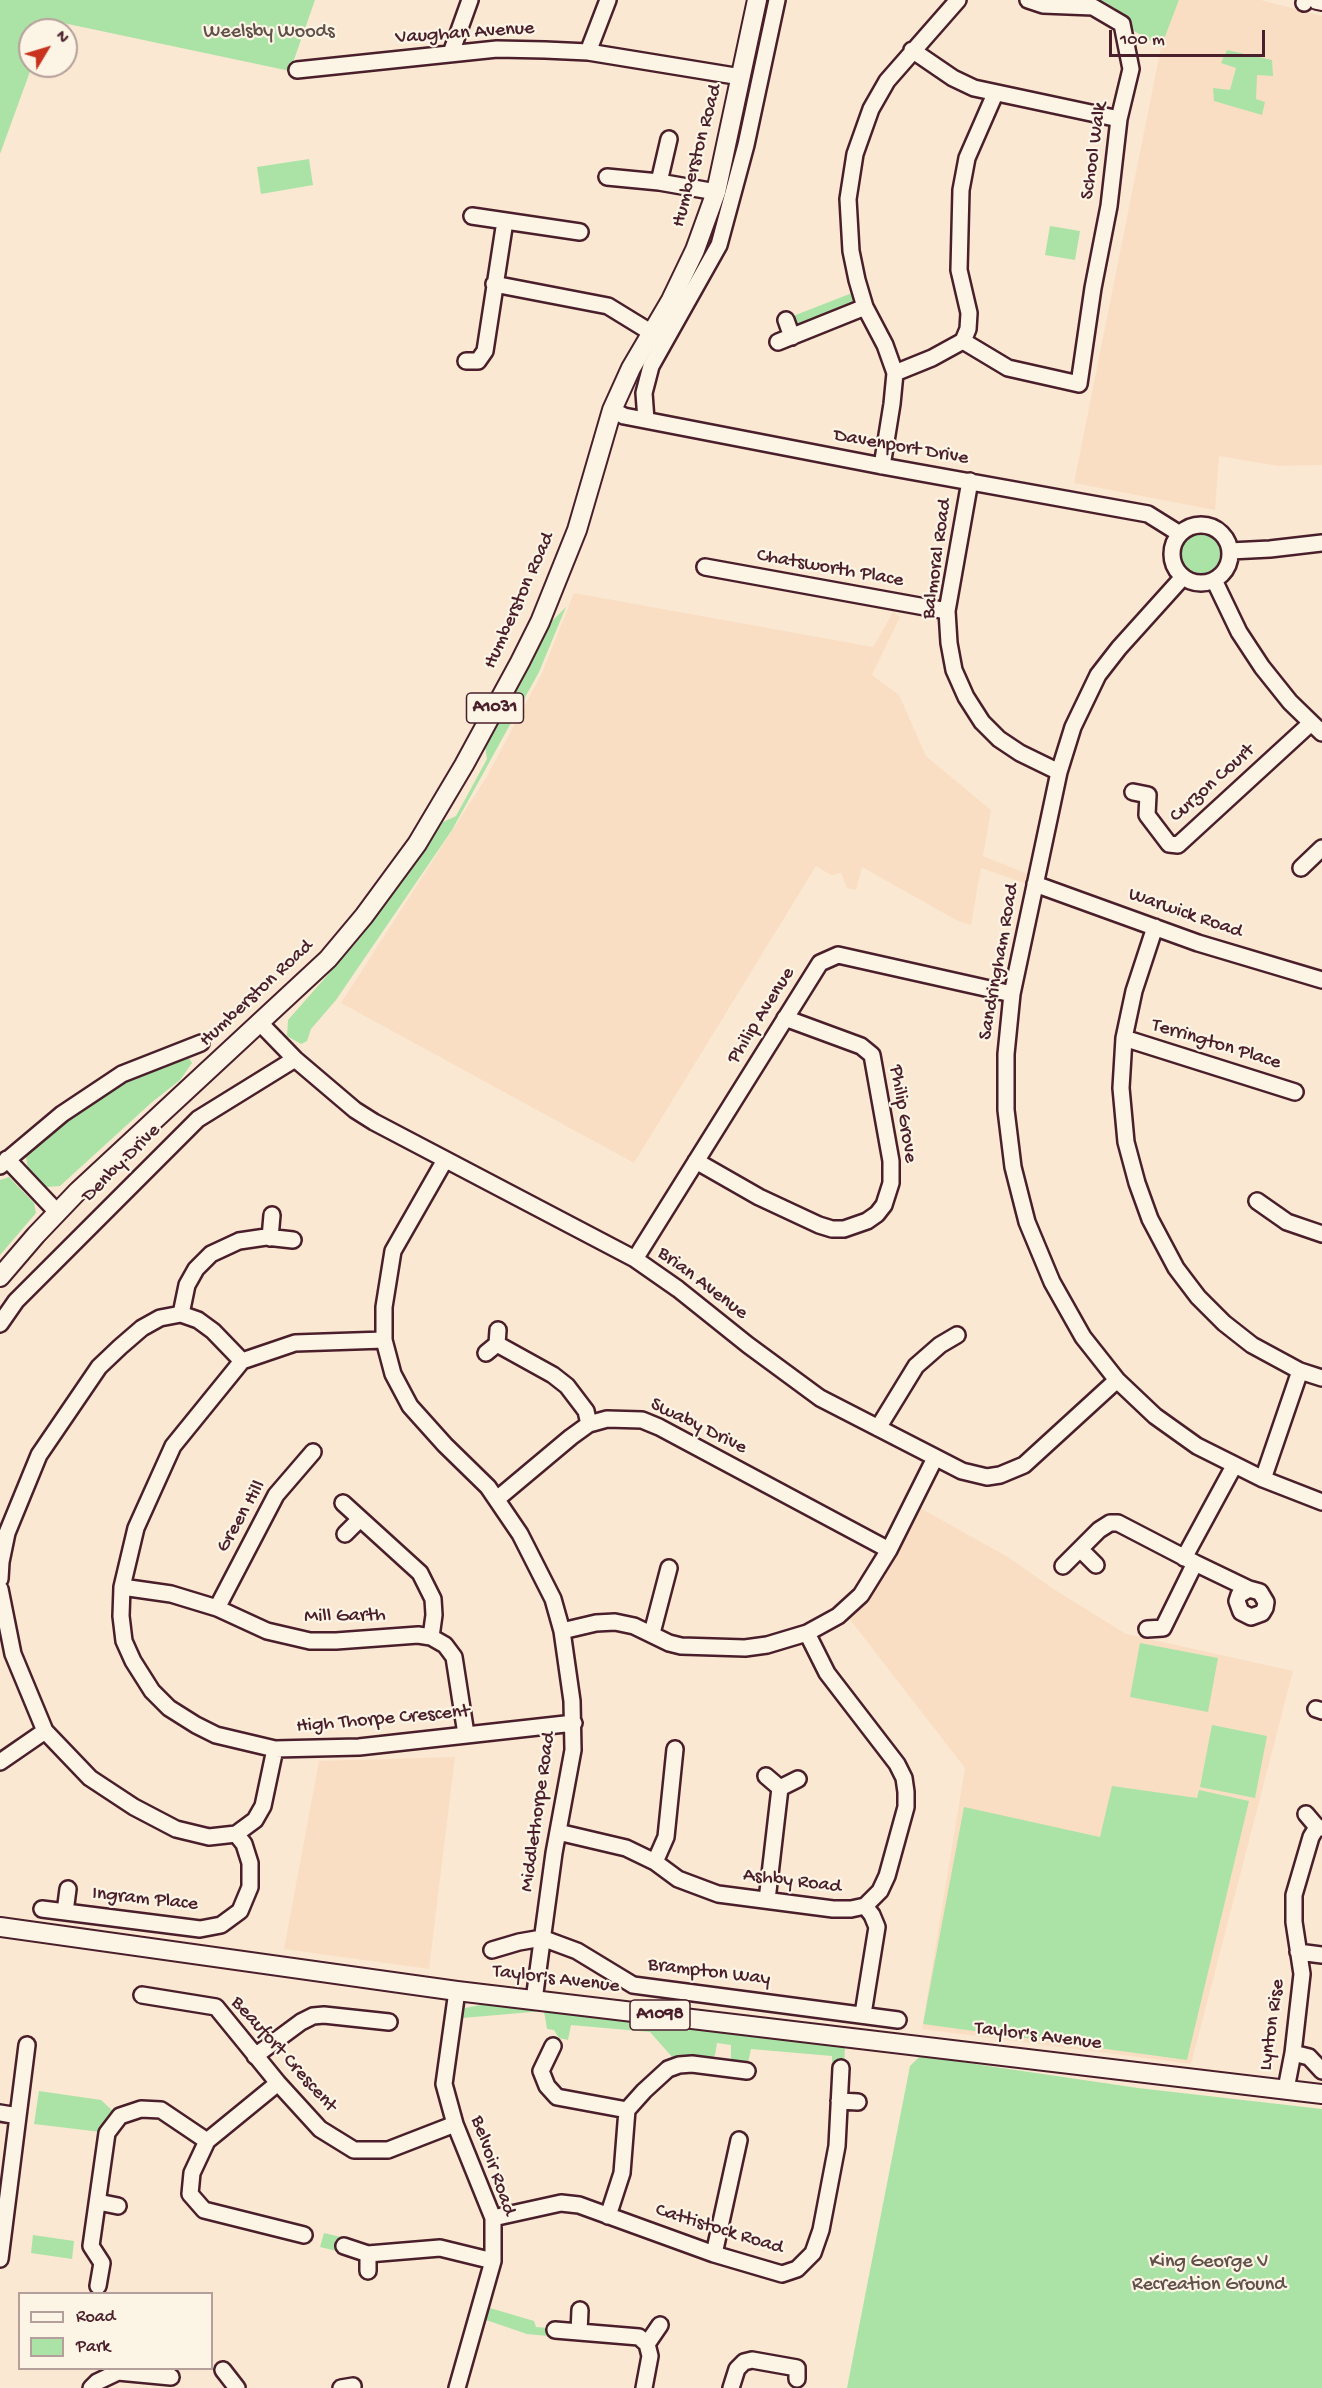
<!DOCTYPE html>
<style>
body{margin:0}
#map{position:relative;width:1322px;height:2388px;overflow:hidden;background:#fae8d2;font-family:"Gochi Hand",sans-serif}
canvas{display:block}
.legend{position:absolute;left:18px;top:2292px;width:195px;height:78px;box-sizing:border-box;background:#fcf5e5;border:2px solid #b59f9b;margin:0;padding:8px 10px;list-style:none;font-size:18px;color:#4a1f2b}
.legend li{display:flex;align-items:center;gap:12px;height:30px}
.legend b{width:30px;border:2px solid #b59f9b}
.north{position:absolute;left:18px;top:18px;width:60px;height:60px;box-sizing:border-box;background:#fcf5e5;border:2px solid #b59f9b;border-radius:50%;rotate:52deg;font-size:16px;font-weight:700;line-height:24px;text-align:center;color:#4a1f2b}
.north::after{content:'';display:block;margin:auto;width:21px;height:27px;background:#c8321e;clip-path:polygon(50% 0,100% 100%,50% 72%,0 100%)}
.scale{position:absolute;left:1109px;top:30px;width:156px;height:27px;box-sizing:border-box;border:3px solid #4a1f2b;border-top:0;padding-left:8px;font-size:18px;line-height:21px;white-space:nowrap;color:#4a1f2b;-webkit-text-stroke:4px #fcf5e5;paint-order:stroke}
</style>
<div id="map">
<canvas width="1322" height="2388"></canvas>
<ul class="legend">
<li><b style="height:8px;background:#fcf5e5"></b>Road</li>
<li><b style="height:16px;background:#abe3a6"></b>Park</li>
</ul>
<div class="north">N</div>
<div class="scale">100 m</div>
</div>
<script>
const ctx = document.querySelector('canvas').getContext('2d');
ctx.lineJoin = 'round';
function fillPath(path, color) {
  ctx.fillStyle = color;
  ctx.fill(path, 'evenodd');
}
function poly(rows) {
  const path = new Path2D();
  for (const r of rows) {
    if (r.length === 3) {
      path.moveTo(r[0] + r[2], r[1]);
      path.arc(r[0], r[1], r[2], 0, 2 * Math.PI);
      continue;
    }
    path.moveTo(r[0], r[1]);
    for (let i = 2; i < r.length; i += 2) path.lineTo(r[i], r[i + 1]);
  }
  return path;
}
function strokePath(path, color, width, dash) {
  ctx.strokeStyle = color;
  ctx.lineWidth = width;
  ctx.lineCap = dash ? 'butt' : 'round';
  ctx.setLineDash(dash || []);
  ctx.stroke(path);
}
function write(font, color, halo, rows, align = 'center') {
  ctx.font = font + ' "Gochi Hand",sans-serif';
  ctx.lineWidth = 4.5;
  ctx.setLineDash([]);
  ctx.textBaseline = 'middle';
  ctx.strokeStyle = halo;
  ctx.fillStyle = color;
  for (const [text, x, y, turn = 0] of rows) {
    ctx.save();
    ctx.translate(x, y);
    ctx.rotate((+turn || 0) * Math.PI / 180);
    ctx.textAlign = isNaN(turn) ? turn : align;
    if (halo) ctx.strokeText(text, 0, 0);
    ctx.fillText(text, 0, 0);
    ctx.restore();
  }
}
const built = poly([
 [1179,0,1261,0,1322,16,1322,465,1278,466,1219,456,1215,510,1074,483,1161,47],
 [574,593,873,647,893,612,900,617,872,675,899,695,926,756,991,810,983,856,1030,875,1027,884,981,868,971,925,958,921,862,867,856,890,847,888,841,873,831,875,816,866,634,1163,341,1003,486,778,542,673],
 [920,1508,1008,1557,1052,1588,1126,1634,1293,1671,1191,2064,922,2029,965,1768,848,1617,872,1595,885,1575],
 [455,1757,429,1969,284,1949,319,1761]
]);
const green = poly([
 [0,0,315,0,290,71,49,20,45,30,30,30,30,66,32,66,0,154],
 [1100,0,1179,0,1161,47,1129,28,1126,20,1115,8],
 [1227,50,1272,60,1273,76,1257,75,1256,99,1265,102,1262,115,1214,101,1213,88,1230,90,1236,68,1221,63],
 [309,159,313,185,261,194,257,167],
 [1050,226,1080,231,1075,260,1045,255],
 [852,293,857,308,794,333,788,318],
 [1201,554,21],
 [566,607,539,672,452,830,336,1000,311,1029,307,1041,301,1044,287,1036,288,1020,354,945,404,880,443,822,456,816,487,759,485,746,547,626],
 [189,1058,192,1063,180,1080,151,1103,60,1186,46,1187,28,1169,26,1157,68,1121,126,1082,160,1066],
 [9,1177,34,1203,36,1213,0,1255,0,1180],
 [1140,1643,1218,1658,1208,1712,1130,1697],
 [1212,1725,1267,1736,1255,1798,1200,1787],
 [1112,1786,1197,1798,1199,1790,1249,1801,1187,2060,923,2024,964,1807,1100,1837],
 [502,2001,845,2047,844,2065,832,2064,832,2056,751,2049,748,2063,734,2062,731,2059,731,2045,717,2043,715,2055,712,2058,677,2056,673,2058,650,2032,571,2025,568,2040,559,2038,554,2030,547,2029,544,2011,462,2018,465,2008],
 [920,2056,1138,2088,1322,2109,1322,2388,847,2388,910,2066],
 [39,2091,101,2100,114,2112,101,2132,34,2124],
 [324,2233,345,2238,341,2252,320,2247],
 [33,2235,74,2241,72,2259,31,2253],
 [490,2308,534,2321,536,2327,549,2328,548,2336,527,2334,486,2320]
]);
const minor = poly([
 [1304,3,1305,0],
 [912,50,953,78,974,88,1119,119],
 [588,52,608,0],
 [451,53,470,0],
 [297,70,497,49,545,50,588,52,741,77],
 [607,177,659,182,716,192],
 [659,182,669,139],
 [472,216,580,232],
 [494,284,608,306,652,333],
 [786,320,792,337],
 [963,341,968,329,969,313,959,270,961,190,967,158,995,94],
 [778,342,865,307],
 [466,361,478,361,485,351,505,221],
 [895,373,932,358,963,341,1008,368,1079,384,1093,288,1109,206,1119,119,1131,69,1122,24,1093,7,1043,5,1028,0],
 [612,410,624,416,882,466,1148,514,1180,534],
 [646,420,644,393,651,366,719,245,746,145,777,0],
 [882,466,892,404,895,373,885,345,865,307,857,280,851,251,848,199,855,154,871,109,887,81,958,0],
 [970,481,947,611,949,643,954,670,966,697,982,722,999,739,1020,753,1059,772],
 [1201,554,29],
 [1230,551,1270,549,1322,543],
 [705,567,947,611],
 [1183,577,1119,648,1098,675,1073,727,1059,772,1012,994,1006,1054,1006,1110,1013,1167,1027,1222,1052,1282,1083,1337,1117,1380,1155,1416,1197,1446,1263,1479,1322,1502],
 [1214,580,1239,632,1262,667,1290,702,1322,733],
 [1133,792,1148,795,1147,815,1169,844,1178,845,1311,723],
 [1301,868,1322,848],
 [1035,884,1198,943,1322,980],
 [1155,927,1134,991,1124,1038,1121,1088,1126,1142,1137,1183,1150,1219,1176,1268,1198,1297,1224,1323,1252,1345,1300,1371,1322,1378],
 [260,1023,295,1059,355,1110,374,1122,635,1259,678,1289,748,1345,820,1398,962,1471,987,1477,1000,1475,1024,1465,1117,1380],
 [1124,1038,1295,1092],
 [7,1159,57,1212],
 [445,1160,393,1251,384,1307,384,1340,393,1374,410,1406,445,1445,488,1487,520,1534,553,1599,562,1631,572,1701,573,1750,554,1853,534,2000],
 [696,1161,759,1197,819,1225,832,1229,844,1229,867,1221,877,1214,884,1205,891,1183,891,1161,872,1055,861,1046,785,1018],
 [0,1166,62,1114,122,1074,201,1043],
 [1257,1201,1287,1222,1322,1234],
 [270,1238,272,1215],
 [635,1259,820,963,838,955,1012,994],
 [181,1314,187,1285,196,1269,211,1254,239,1241,266,1237,293,1240],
 [0,1324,16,1301,198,1119,295,1059],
 [384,1340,295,1343,242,1361,173,1446,136,1528,122,1587,121,1616,124,1641,133,1661,152,1691,169,1708,196,1725,216,1735,275,1749,359,1747,574,1723],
 [497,1344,553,1375,567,1386,586,1411,589,1424],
 [486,1353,497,1344,498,1330],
 [878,1428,916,1366,940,1345,957,1335],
 [1263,1479,1300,1371],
 [497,1499,571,1437,589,1424,607,1419,642,1420,659,1427,889,1550],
 [343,1503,420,1573,433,1599,434,1615,431,1637],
 [345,1534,360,1519],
 [1080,1549,1096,1565],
 [1184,1558,1234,1466],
 [1063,1566,1099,1530,1110,1523,1118,1523,1195,1563,1249,1589,1260,1592,1266,1602,1265,1608,1262,1613,1251,1617,1241,1612,1237,1601,1239,1595,1249,1589],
 [0,1579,1,1562,7,1533,39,1455,99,1367,120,1347,142,1328,160,1318,181,1314,198,1320,213,1331,242,1361],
 [122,1587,171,1594,217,1608,267,1631,310,1641,336,1641,418,1635,431,1637,445,1645,454,1657,466,1734],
 [0,1589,13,1654,45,1731,90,1778,134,1807,176,1829,209,1837,236,1834,255,1820,263,1806,275,1749],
 [217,1608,276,1495,313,1452],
 [1147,1629,1163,1628,1195,1563],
 [562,1631,596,1623,615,1622,634,1626,669,1643,681,1646,745,1648,767,1645,807,1633,838,1616,861,1595,889,1550,935,1458],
 [652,1633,669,1568],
 [1316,1709,1322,1711],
 [0,1762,45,1731],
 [766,1776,780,1788,798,1779],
 [1306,1814,1317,1827,1322,1828],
 [558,1832,626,1848,655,1862,678,1879,718,1894,833,1909,851,1909,865,1906,880,1891,887,1876,906,1807,906,1792,904,1778,897,1764,827,1673,807,1633],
 [655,1862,666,1837,675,1749],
 [767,1900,780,1788],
 [42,1909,200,1929,221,1925,240,1911,250,1887,250,1863,244,1844,236,1834],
 [65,1912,68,1889],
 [492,1950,519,1942,542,1938,577,1951,633,1985,898,2020],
 [1298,1952,1322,1955],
 [457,1991,444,2084,455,2124,493,2218,493,2261,457,2388],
 [142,1995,216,2007,278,2083,320,2129,354,2150,388,2150,455,2124],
 [863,2014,877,1927,872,1915,865,1906],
 [553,2046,541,2071,547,2086,557,2097,627,2110],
 [1293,2053,1309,2057,1322,2071],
 [255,2056,301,2022,313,2016,324,2015,389,2022],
 [278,2083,207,2141,192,2173,190,2194,204,2210,304,2235],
 [1286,2089,1293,2053,1302,1974,1294,1922,1294,1895,1311,1837,1317,1827],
 [839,2101,858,2102],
 [0,2113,18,2116],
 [98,2202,118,2206],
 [608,2216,622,2173,627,2110,644,2091,668,2069,679,2065,692,2064,747,2071],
 [493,2218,561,2203,579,2205,714,2254,782,2274,797,2269,813,2253,821,2230,837,2146,841,2068],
 [344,2246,368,2254,440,2248,493,2261],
 [714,2254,739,2140],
 [0,2259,27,2045],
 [368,2271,368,2254],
 [98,2286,102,2263,91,2246,107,2133,120,2116,141,2109,161,2110,207,2141],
 [555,2330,639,2337,647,2344,650,2356,644,2388],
 [579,2332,580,2310],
 [647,2344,660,2325],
 [223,2370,237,2388],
 [91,2388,97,2382,118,2372,171,2377],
 [341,2388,353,2386],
 [731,2388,737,2369,744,2362,752,2360,797,2368,797,2379]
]);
const major = poly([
 [1317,0,1322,1],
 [0,1277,36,1235,78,1191,328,959,364,916,417,844,464,765,520,662,540,622,577,530,612,410,631,368,671,300,695,250,716,192,757,0],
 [0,1927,457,1991,1322,2094]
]);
const shields = [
 [495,708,57],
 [660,2015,60]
];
const shieldNames = [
 ["A1031",495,708],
 ["A1098",660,2015]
];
const parkNames = [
 ["Weelsby Woods",269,33],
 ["King George V",1209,2263],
 ["Recreation Ground",1209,2286]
];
const streetNames = [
 ["Vaughan Avenue",465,34,-4],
 ["School Walk",1095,151,-82],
 ["Humberston Road",698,156,-75],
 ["Davenport Drive",901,448,10],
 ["Balmoral Road",938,559,-82],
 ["Chatsworth Place",830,569,10],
 ["Humberston Road",520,601,-66],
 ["Curzon Court",1213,784,-42],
 ["Warwick Road",1185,914,19],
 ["Sandringham Road",1000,962,-80],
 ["Humberston Road",257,994,-43],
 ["Philip Avenue",762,1016,-58],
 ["Terrington Place",1216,1045,17],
 ["Philip Grove",902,1114,81],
 ["Denby Drive",122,1164,-45],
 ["Brian Avenue",702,1284,37],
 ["Swaby Drive",698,1427,26],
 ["Green Hill",242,1517,-60],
 ["Mill Garth",345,1617,-1],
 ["High Thorpe Crescent",383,1720,-5],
 ["Middlethorpe Road",539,1812,-82],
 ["Ashby Road",792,1882,7],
 ["Ingram Place",145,1900,6],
 ["Brampton Way",709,1973,7],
 ["Taylor's Avenue",556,1980,7],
 ["Lynton Rise",1273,2025,-82],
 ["Taylor's Avenue",1038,2037,7],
 ["Beaufort Crescent",283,2055,48],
 ["Belvoir Road",492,2166,71],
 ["Cattistock Road",719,2230,17]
];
fillPath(built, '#f9dec4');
fillPath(green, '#abe3a6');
strokePath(minor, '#4a1f2b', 20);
strokePath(major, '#4a1f2b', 22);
strokePath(minor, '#fcf5e5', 15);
strokePath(major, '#fcf5e5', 18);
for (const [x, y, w] of shields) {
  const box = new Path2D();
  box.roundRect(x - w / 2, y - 15, w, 30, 4.5);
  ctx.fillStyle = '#fcf5e5';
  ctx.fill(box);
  strokePath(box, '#4a1f2b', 1.5);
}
write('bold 18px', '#4a1f2b', null, shieldNames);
write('20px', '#62504a', '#fcf5e5', parkNames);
write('20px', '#4a1f2b', '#fcf5e5', streetNames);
</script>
